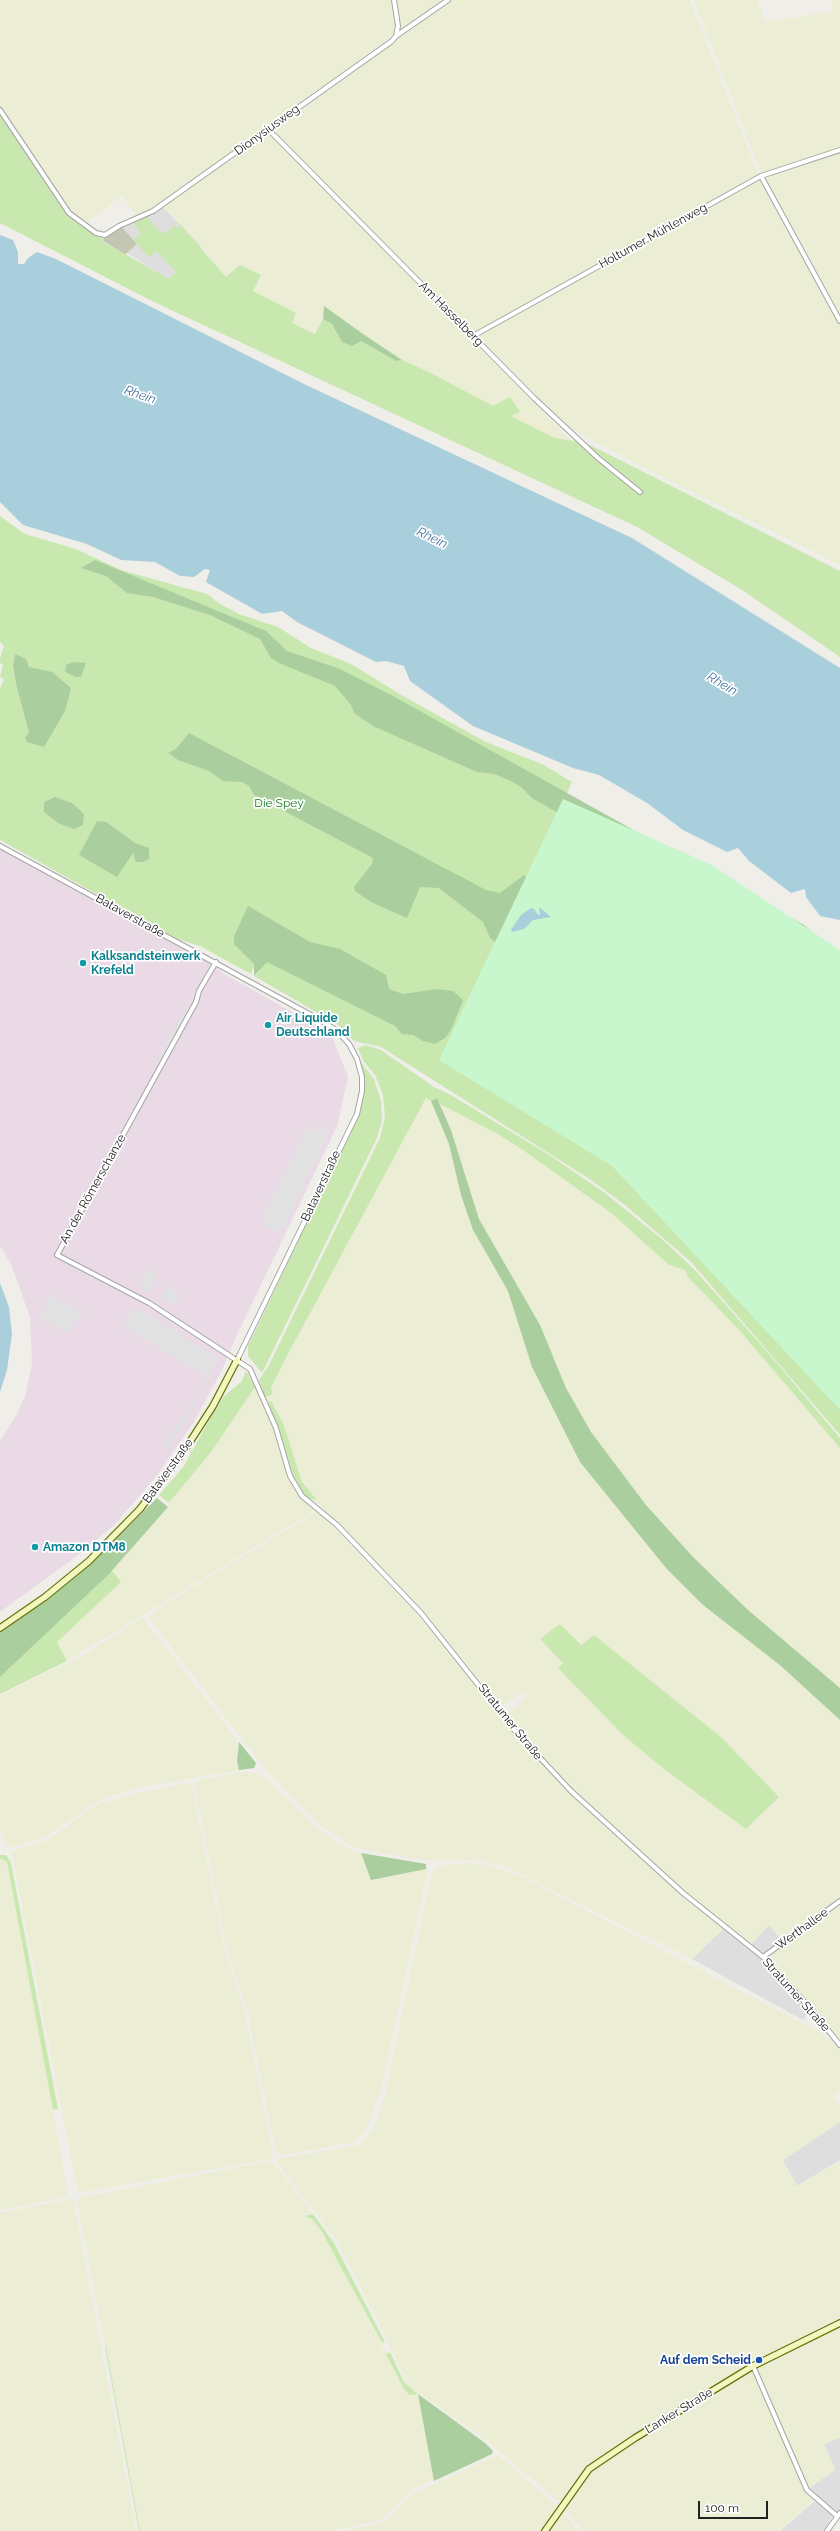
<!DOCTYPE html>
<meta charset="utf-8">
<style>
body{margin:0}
#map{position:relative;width:840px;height:2531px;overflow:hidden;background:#f0eee8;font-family:Raleway,sans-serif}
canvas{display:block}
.scale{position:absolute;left:698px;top:2501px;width:70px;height:18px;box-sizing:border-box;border:2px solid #212121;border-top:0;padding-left:5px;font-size:12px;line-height:14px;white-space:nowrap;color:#212121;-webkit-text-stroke:3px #fff;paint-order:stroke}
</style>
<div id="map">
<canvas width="840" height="2531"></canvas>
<div class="scale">100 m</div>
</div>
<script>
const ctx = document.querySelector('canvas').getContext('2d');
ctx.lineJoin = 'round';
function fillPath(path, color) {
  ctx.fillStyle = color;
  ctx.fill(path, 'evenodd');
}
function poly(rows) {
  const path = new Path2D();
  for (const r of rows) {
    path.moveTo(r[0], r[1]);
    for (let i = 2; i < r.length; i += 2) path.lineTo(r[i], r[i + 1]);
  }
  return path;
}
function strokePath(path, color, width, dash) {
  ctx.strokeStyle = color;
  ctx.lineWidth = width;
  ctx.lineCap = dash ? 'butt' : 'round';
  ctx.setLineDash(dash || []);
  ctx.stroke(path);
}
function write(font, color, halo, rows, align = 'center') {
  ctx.font = font + ' Raleway,sans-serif';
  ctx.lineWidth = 3.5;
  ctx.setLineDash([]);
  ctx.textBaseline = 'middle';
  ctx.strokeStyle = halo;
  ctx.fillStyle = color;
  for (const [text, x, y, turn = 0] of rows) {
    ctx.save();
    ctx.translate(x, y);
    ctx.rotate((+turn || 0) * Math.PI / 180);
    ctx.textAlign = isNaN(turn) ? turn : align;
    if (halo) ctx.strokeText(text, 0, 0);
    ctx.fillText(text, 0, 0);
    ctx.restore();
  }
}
const residential = poly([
 [163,207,201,246,169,280,127,253,137,244,121,226],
 [770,1925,782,1941,760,1957,810,2011,803,2020,692,1959,724,1928],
 [840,2122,840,2160,797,2186,783,2160],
 [840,2438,840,2514,808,2489,835,2470,824,2444],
 [815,2501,832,2516,824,2531,780,2531]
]);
const industrial = poly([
 [0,848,211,963,221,972,331,1034,348,1077,337,1126,236,1337,221,1372,194,1422,155,1478,114,1525,74,1558,0,1612,0,1441,16,1416,26,1394,32,1363,30,1317,11,1264,0,1246]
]);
const construction = poly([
 [121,226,137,244,125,255,102,240]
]);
const farmland = poly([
 [0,0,442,0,152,209,137,215,122,196,86,223,69,210,0,107],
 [451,0,690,0,759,177,840,322,840,565,639,465,569,428,534,397,277,136,278,127],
 [694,0,757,0,766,22,834,11,831,0,840,0,840,315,761,173],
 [266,135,271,135,572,442,555,438,510,416,431,373,402,360,363,334,324,313,316,334,292,323,296,313,253,291,260,276,226,277,201,246,163,207],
 [426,1098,431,1101,449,1144,461,1195,473,1230,508,1291,532,1367,580,1462,666,1568,703,1605,781,1666,840,1720,840,1897,782,1941,769,1925,750,1946,646,1857,565,1783,505,1716,527,1696,523,1692,502,1705,505,1709,501,1711,428,1619,315,1500,316,1499,302,1482,283,1423,264,1398,273,1394,271,1389,287,1356],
 [594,1635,721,1737,779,1797,746,1829,665,1770,623,1735,558,1668,563,1663,540,1639,581,1645],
 [440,1104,497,1133,523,1149,611,1213,669,1265,685,1270,701,1292,739,1330,840,1448,840,1688,748,1610,693,1557,646,1505,591,1432,566,1388,540,1325,479,1218,451,1130],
 [255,1387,273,1426,293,1487,314,1508,309,1514,67,1661,56,1642,121,1582,112,1570,168,1507],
 [318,1511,445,1644,502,1720,576,1800,682,1895,724,1928,692,1959,509,1868,482,1860,421,1860,374,1852,352,1846,322,1826,304,1810,263,1766,149,1618,157,1609],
 [143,1618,239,1742,237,1761,239,1770,138,1788,101,1799,45,1837,9,1848,0,1832,0,1696,85,1654],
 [243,1772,252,1772,267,1778,266,1779,319,1829,339,1844,361,1854,371,1879,428,1868,380,2094,366,2130,357,2140,349,2143,281,2155,275,2148,248,2014,227,1951,194,1783,199,1780],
 [189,1783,192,1785,225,1951,245,2014,273,2155,270,2159,78,2193,12,1854,14,1851,48,1840,98,1804,138,1793],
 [3,1857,7,1862,68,2193,66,2197,0,2210,0,1858],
 [471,1863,492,1866,524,1878,823,2034,840,2048,840,2090,832,2096,840,2106,840,2122,782,2160,797,2187,840,2161,840,2318,751,2362,634,2435,587,2468,560,2503,486,2440,411,2387,406,2381,381,2327,337,2241,278,2164,278,2159,359,2145,374,2129,385,2095,432,1872,438,1866],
 [840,1904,840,2041,767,1957],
 [266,2162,276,2166,313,2214,306,2216,313,2220,336,2256,404,2389,409,2395,418,2394,434,2479,411,2491,380,2520,330,2531,140,2531,77,2201,79,2198],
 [73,2199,136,2531,0,2531,0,2213],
 [840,2326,840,2437,824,2444,835,2470,808,2489,756,2367],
 [752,2370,805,2491,814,2500,779,2531,583,2531,564,2508,590,2471],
 [498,2455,557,2506,541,2531,344,2531,381,2523,388,2519,413,2494],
 [563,2511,578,2531,549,2531]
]);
const grass = poly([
 [0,115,67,214,103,238,102,241,169,279,176,272,156,251,149,258,134,240,141,233,132,221,145,215,161,233,163,231,165,234,174,225,177,228,181,225,226,277,240,265,261,275,253,291,296,313,292,323,315,334,323,319,332,324,342,342,361,341,396,361,402,360,431,373,493,406,510,397,520,412,511,416,555,438,586,443,840,571,840,657,742,590,637,527,154,302,0,223],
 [0,516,25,534,76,549,121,570,207,594,220,604,239,614,278,627,311,648,351,664,403,696,486,742,542,764,572,782,558,813,840,1402,840,1435,691,1262,625,1205,591,1180,381,1047,354,1041,337,1024,254,976,260,971,253,967,251,974,200,946,177,939,0,840,0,688,4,679,0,677,3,665,0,663,0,658,4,646,0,642],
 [15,654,38,745,29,733,16,684,13,666],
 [365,1045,381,1050,434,1087,451,1095,551,1156,605,1193,663,1240,694,1269,770,1355,840,1438,840,1448,739,1330,688,1277,685,1270,669,1265,611,1213,523,1150,496,1133,440,1104,437,1098,431,1101,426,1098,287,1356,271,1388,273,1394,264,1398,259,1380,269,1365,380,1138,385,1116,383,1095,375,1075,364,1062,358,1048],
 [361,1062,374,1079,381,1101,382,1121,377,1138,262,1373,248,1356,248,1346,357,1118,365,1089],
 [246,1371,255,1387,211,1452,169,1503,159,1495,184,1466,212,1415,223,1397,241,1382],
 [271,1401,283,1423,302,1482,316,1499,315,1500,307,1498,296,1484,276,1422,266,1403],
 [112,1570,121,1582,57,1642,67,1661,0,1694,0,1677],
 [560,1624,581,1645,594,1635,721,1737,779,1797,746,1829,665,1770,623,1735,558,1668,563,1663,540,1639],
 [0,1855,6,1855,11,1863,58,2109,53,2110,7,1862,0,1858],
 [313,2214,334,2243,385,2342,382,2343,322,2232,313,2220,305,2216],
 [105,2347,106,2347,140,2531,139,2531],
 [390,2352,404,2382,418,2394,409,2395,404,2389,386,2354]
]);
const forest = poly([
 [324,306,363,334,402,360,396,361,361,341,352,346,342,342,332,324,323,319],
 [95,560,266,631,287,651,340,669,393,696,804,925,840,956,558,813,532,798,521,787,509,780,494,774,477,772,373,726,354,713,351,705,335,686,279,663,271,658,260,639,210,615,153,597,127,593,106,576,81,568],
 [15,654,26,659,29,667,52,672,71,688,65,711,44,747,27,742,25,738,29,733,16,684,13,666],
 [74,662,86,663,81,677,76,677,65,672,66,665],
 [189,733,486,890,500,893,524,875,582,933,509,954,490,938,483,922,439,888,420,887,407,918,371,902,355,891,354,887,372,864,373,858,254,795,249,786,242,782,223,781,209,771,178,760,168,753,176,749],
 [55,797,72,803,84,814,83,825,74,829,58,823,44,812,44,802],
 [97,821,106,822,135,843,149,848,149,859,143,862,136,862,133,853,117,877,79,855],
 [248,906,310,942,340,949,386,975,389,989,403,994,437,989,453,991,463,1000,452,1028,445,1038,435,1044,423,1041,413,1035,402,1034,395,1026,267,962,254,976,254,964,234,944,234,936],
 [437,1098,451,1130,479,1219,540,1325,566,1388,591,1432,646,1505,693,1557,748,1610,840,1688,840,1720,781,1666,703,1605,666,1568,580,1462,532,1367,508,1291,473,1230,461,1195,449,1144,431,1101],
 [157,1498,168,1507,109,1574,0,1677,0,1632,46,1601,94,1561],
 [239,1742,256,1763,254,1768,239,1770,237,1761],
 [361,1853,426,1864,426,1869,371,1880],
 [418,2394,485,2443,493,2451,492,2454,434,2481]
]);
const park = poly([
 [563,799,712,865,840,950,840,1410,612,1166,439,1060]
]);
const parking = poly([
 [187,1005,190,1007,158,1066,155,1064],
 [307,1126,321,1132,324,1126,330,1131,321,1151,317,1150,320,1153,310,1173,307,1172,309,1175,304,1184,301,1183,304,1186,293,1208,290,1207,292,1209,282,1230,279,1228,276,1232,264,1226,265,1221,262,1220,271,1199,275,1200,272,1198,281,1180,284,1182,282,1179,290,1162,294,1162,291,1160,299,1143,302,1144,300,1141],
 [148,1269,158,1275,148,1293,138,1288],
 [166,1287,181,1295,175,1305,161,1297],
 [48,1295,82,1312,76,1322,44,1305],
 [135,1307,218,1358,207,1377,123,1326],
 [46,1308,74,1323,69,1333,41,1318],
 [206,1379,208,1381,168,1448,164,1446]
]);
const water = poly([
 [0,235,13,240,18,252,18,264,24,264,28,258,37,252,56,259,304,384,632,538,840,668,840,920,820,916,806,897,805,889,791,893,749,861,738,848,727,852,683,830,647,803,599,775,573,768,473,726,410,681,404,666,386,661,376,662,297,622,282,611,262,614,206,582,210,570,205,569,194,577,180,576,155,562,121,560,87,544,23,525,0,502],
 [539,907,551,917,533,920,524,929,512,932,511,930,521,915,531,908,534,909,538,915,540,915],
 [0,1283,9,1307,12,1334,7,1370,0,1392]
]);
const street = poly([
 [396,36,448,0],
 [0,110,69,213,96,233,105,235,119,226,153,211,392,41,396,36,398,26,394,0],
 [269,130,534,398,598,458,640,492],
 [761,176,840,321],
 [473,336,761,176,840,150],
 [0,846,322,1021,337,1031,349,1044,357,1059,362,1077,362,1091,357,1114,237,1360],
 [216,962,199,991,196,1002,57,1255,149,1303,250,1369,276,1428,290,1476,302,1496,337,1525,421,1613,515,1731,571,1791,683,1893,763,1957,811,2009,840,2045],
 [763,1957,840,1901],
 [753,2366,807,2490,837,2516],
 [827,2531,840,2513]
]);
const secondary = poly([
 [0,1628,45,1597,89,1561,140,1509,186,1448,213,1406,237,1360],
 [545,2531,589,2469,635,2438,753,2366,840,2323]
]);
const markers = [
 [83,963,4,"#0f9aa8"],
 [268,1025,4,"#0f9aa8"],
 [35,1547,4,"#0f9aa8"],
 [759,2360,4,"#1a4fb4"]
];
const streetNames = [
 ["Dionysiusweg",267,130,-36],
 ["Holtumer Mühlenweg",653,236,-29],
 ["Am Hasselberg",451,314,45],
 ["Bataverstraße",130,916,29],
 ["Bataverstraße",321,1186,-65],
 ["An der Römerschanze",93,1189,-61],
 ["Bataverstraße",168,1471,-54],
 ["Stratumer Straße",510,1722,51],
 ["Werthallee",802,1929,-36],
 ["Stratumer Straße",796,1995,48],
 ["Lanker Straße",679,2411,-31]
];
const parkNames = [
 ["Die Spey",279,803]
];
const cultureNames = [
 ["Kalksandsteinwerk",91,956],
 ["Krefeld",91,970],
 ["Air Liquide",276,1018],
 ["Deutschland",276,1032],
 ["Amazon DTM8",43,1547]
];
const transitNames = [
 ["Auf dem Scheid",751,2360]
];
const waterNames = [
 ["Rhein",140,395,19],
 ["Rhein",432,538,26],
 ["Rhein",722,684,31]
];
fillPath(residential, '#dedede');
fillPath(industrial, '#e9dae6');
fillPath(construction, '#c4c5b3');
fillPath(farmland, '#ebeed4');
fillPath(grass, '#c9e8b0');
fillPath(forest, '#aace9e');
fillPath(park, '#c8f7cd');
fillPath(parking, '#e1e1e1');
fillPath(water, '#aacfdc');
strokePath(street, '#a5a5a5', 6);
strokePath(secondary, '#65750a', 8);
strokePath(street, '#fff', 4);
strokePath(secondary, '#f2f7bf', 5.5);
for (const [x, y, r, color] of markers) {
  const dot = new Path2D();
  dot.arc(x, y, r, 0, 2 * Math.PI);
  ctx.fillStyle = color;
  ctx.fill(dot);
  strokePath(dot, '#fff', 1.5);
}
write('12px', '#212121', '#fff', streetNames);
write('12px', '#117c1e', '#fff', parkNames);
write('bold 12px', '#0d838f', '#fff', cultureNames, 'left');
write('bold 12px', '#164399', '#fff', transitNames, 'right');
write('italic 13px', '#4d76a5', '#fff', waterNames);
</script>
